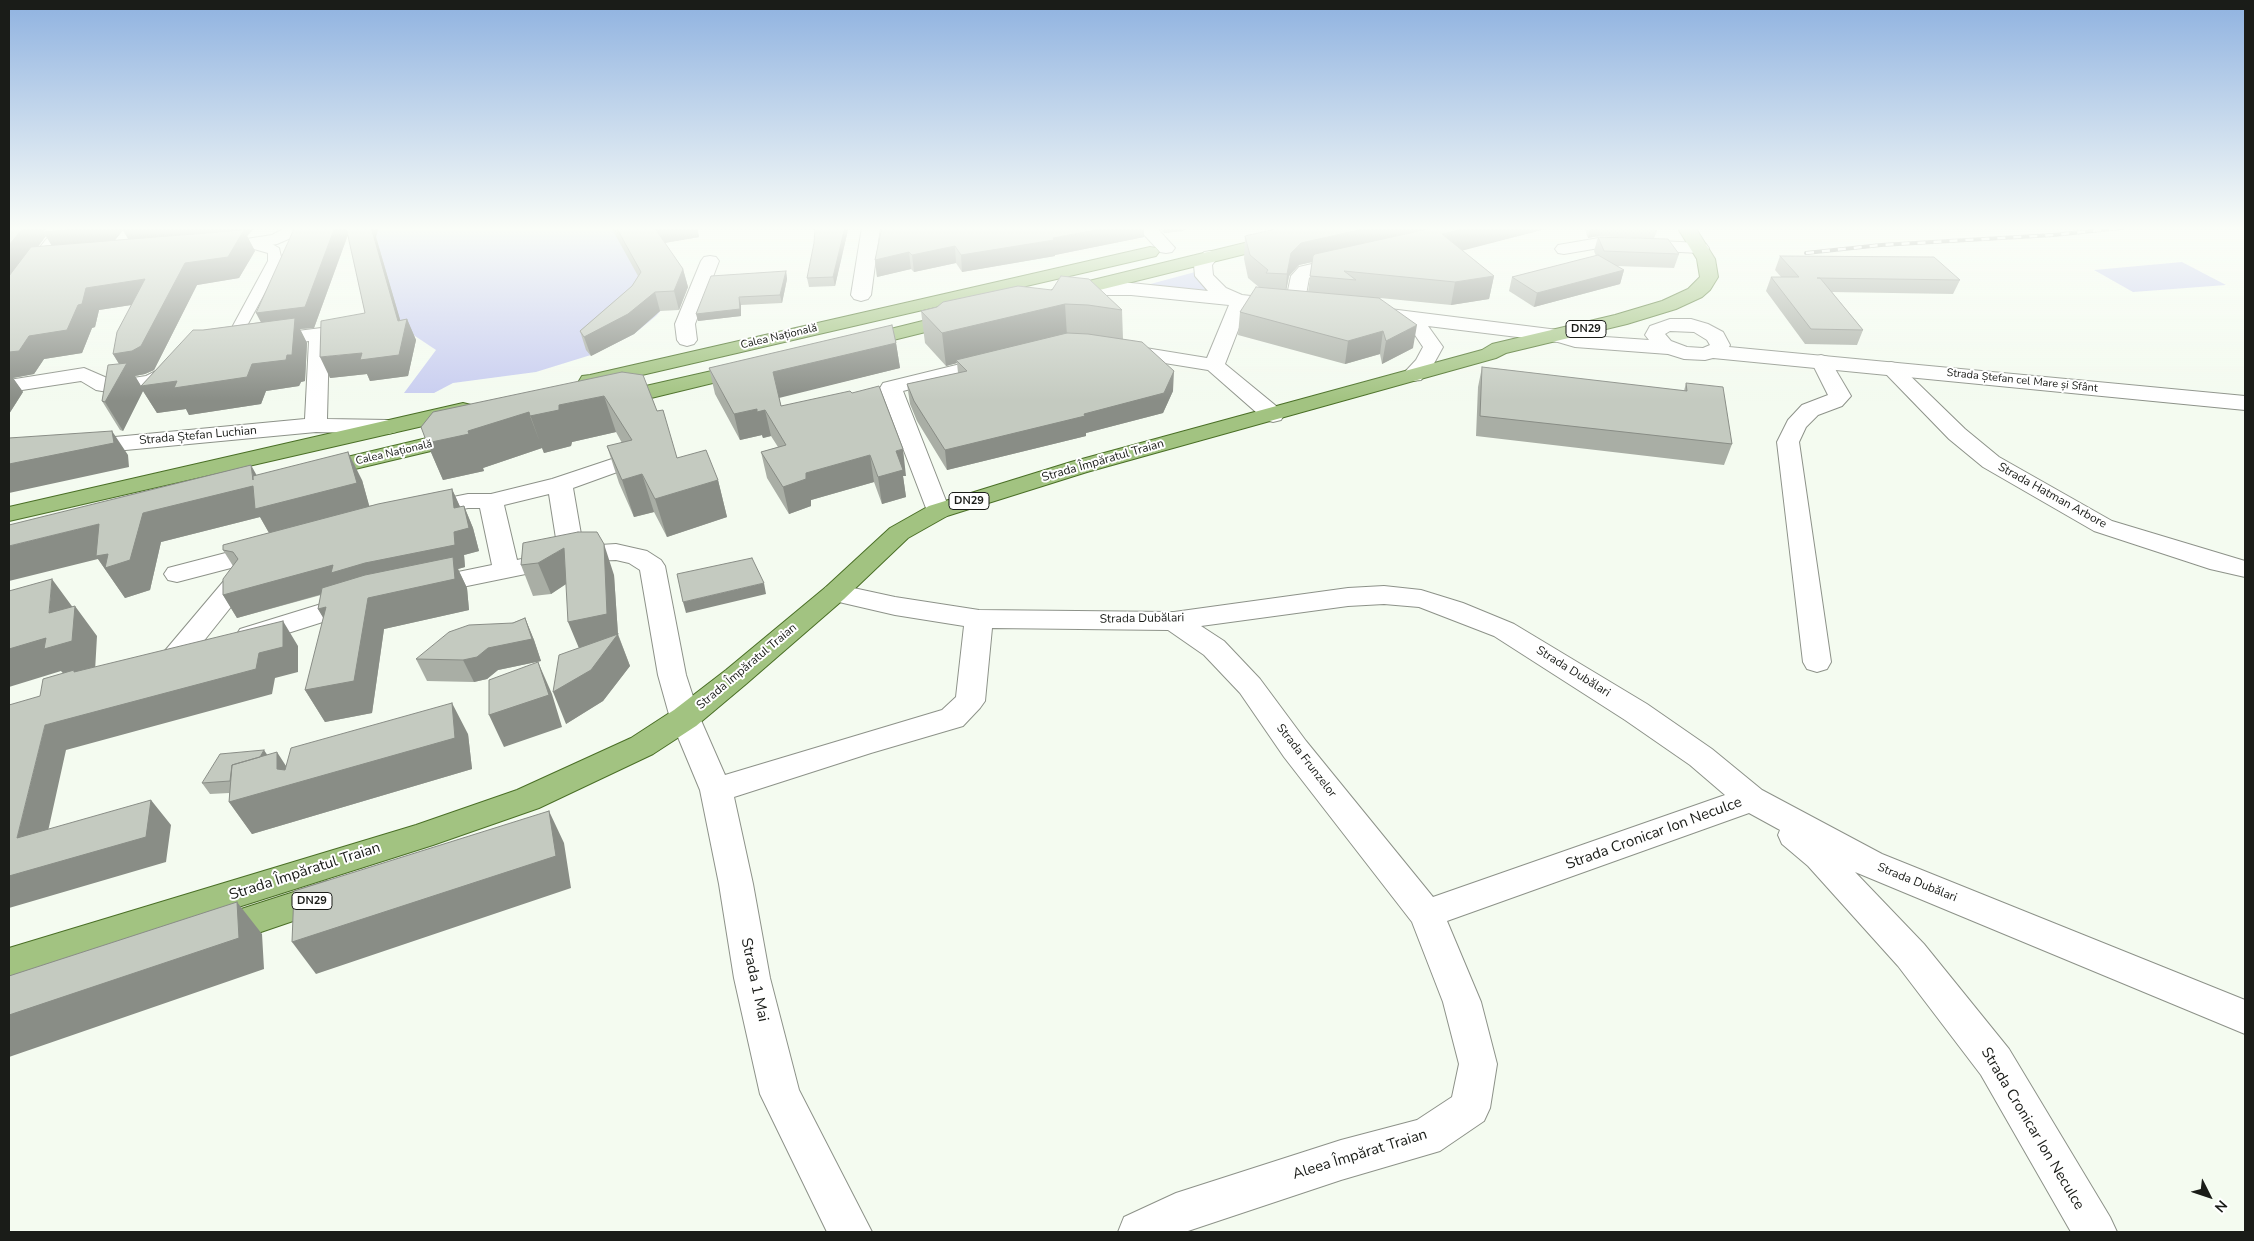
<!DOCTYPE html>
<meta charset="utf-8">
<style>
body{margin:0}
#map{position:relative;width:2254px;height:1241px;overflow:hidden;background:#f4fbf0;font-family:"Nunito Sans",sans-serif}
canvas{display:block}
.frame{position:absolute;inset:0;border:10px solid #1a1c18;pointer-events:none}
.north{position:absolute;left:2184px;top:1171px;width:50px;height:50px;-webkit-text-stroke:4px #fff;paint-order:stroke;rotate:131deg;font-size:14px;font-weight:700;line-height:20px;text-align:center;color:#1a1c18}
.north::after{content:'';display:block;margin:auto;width:18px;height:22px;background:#1a1c18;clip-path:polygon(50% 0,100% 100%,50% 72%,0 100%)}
</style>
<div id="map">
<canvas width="2254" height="1241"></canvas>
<div class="frame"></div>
<div class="north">N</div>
</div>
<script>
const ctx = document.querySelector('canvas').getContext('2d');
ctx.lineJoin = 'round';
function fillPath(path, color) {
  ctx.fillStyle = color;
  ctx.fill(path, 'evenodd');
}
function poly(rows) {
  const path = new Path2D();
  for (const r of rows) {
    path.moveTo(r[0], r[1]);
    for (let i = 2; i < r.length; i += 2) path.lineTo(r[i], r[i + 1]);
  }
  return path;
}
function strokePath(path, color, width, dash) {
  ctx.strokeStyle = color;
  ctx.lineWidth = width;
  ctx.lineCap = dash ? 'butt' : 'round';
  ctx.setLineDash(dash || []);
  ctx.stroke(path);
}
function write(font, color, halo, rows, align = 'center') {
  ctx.font = font + ' "Nunito Sans",sans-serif';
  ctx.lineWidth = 4;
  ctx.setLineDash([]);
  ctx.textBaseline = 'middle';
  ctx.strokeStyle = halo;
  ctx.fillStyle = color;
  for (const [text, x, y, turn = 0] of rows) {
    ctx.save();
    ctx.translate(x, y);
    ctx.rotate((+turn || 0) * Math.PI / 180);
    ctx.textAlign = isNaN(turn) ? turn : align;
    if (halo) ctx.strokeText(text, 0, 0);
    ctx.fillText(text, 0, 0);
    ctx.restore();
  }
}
const green = poly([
 [350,227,647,227,672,298,656,316,634,334,594,354,536,372,453,383,434,393,404,393,436,350,403,328],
 [2182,262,2226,285,2133,292,2094,270],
 [1195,272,1207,291,1143,286]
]);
const pedestrian = poly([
 [252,240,272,244,279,248,282,261,236,346,234,349,229,350,224,349,222,346,268,261,268,253,247,247,246,244,247,241,252,240]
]);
const minor = poly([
 [56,227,74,227,16,302,9,304,9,286,56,227],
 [287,227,310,227,307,231,277,244,214,254,208,253,205,249,208,245,214,244,272,235,287,227],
 [862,227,880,227,871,295,868,299,861,301,854,299,851,295,862,227],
 [1137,227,1156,227,1175,248,1172,252,1166,253,1160,252,1137,227],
 [1599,238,1700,243,1706,244,1709,248,1706,252,1700,253,1599,248,1564,254,1558,253,1555,249,1558,245,1599,238],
 [1210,251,1216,252,1219,256,1212,265,1213,275,1226,288,1242,295,1286,300,1291,276,1299,267,1346,256,1352,257,1355,261,1352,265,1313,275,1309,278,1304,306,1301,310,1294,312,1247,307,1225,364,1281,410,1284,415,1281,420,1273,422,1265,420,1208,370,1121,356,1114,354,1111,350,1114,346,1121,344,1207,358,1229,305,1131,295,1079,295,1072,293,1069,289,1072,285,1079,283,1131,283,1208,291,1195,276,1194,265,1204,252,1210,251],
 [710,256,716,257,719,261,695,324,697,340,694,344,687,346,680,344,677,340,675,324,701,261,704,257,710,256],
 [1366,306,1558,330,1565,332,1568,336,1565,340,1558,342,1428,326,1443,347,1432,367,1421,380,1413,381,1405,380,1402,375,1416,360,1423,347,1413,332,1397,322,1359,316,1356,312,1359,308,1366,306],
 [337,326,344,328,347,332,344,336,329,339,327,419,388,420,396,422,399,427,396,432,388,434,316,432,9,461,9,447,305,419,309,341,266,347,259,345,256,341,259,337,266,335,337,326],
 [1821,355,1828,357,1851,396,1842,406,1818,415,1806,427,1799,442,1831,662,1827,669,1817,672,1807,669,1803,662,1777,442,1788,420,1802,405,1828,395,1811,361,1814,357,1821,355],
 [993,356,1000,358,1003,362,1000,366,903,391,950,511,947,516,938,518,929,516,880,388,883,383,993,356],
 [175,358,182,360,185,364,182,368,172,381,151,388,114,393,96,390,81,381,9,392,9,380,84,368,114,381,146,376,156,371,168,360,175,358],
 [1891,362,1898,364,1965,429,1999,457,2112,521,2245,561,2245,577,2210,569,2094,531,1983,467,1949,439,1884,372,1880,368,1884,364,1891,362],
 [612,459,620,461,624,466,620,471,573,488,583,546,616,544,638,549,647,551,661,560,665,566,686,675,700,718,725,775,942,710,956,697,964,626,895,615,826,599,822,593,826,587,835,584,895,597,979,610,1174,612,1348,588,1384,586,1421,590,1463,603,1514,624,1647,704,1712,749,1762,790,1882,854,2245,1000,2245,1034,1855,872,1924,944,2009,1049,2110,1217,2117,1232,2071,1232,1981,1075,1898,966,1808,866,1782,844,1778,835,1780,830,1749,813,1447,921,1481,1002,1497,1064,1490,1108,1484,1121,1440,1151,1341,1180,1185,1232,1118,1232,1124,1217,1176,1193,1341,1140,1417,1120,1452,1097,1459,1064,1443,1002,1412,922,1284,757,1240,693,1204,655,1168,630,992,628,985,701,980,708,963,726,871,753,734,797,753,884,770,978,799,1090,872,1232,827,1232,760,1094,734,978,719,884,700,790,670,718,658,675,640,570,629,563,616,560,589,561,428,594,419,592,415,586,419,580,492,565,480,508,468,508,422,517,413,515,410,510,413,505,468,494,491,494,552,479,612,459],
 [549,494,558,551,517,560,504,505,549,494],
 [1384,604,1419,607,1494,636,1625,720,1690,765,1725,795,1433,897,1306,741,1260,679,1224,641,1201,626,1348,606,1384,604],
 [264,543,273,545,277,551,273,557,177,582,168,580,164,574,168,568,264,543],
 [237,574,246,576,250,582,246,588,183,667,173,670,163,667,159,660,163,653,228,576,237,574],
 [357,593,367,596,371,602,367,608,250,645,240,643,236,636,240,629,357,593]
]);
const secondary = poly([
 [1670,319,1691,319,1708,324,1723,332,1730,345,1729,347,2245,396,2245,410,1713,358,1705,360,1684,359,1668,354,1575,347,1551,340,1548,336,1551,332,1558,330,1576,335,1649,340,1645,335,1650,326,1670,319],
 [1670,331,1694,332,1707,340,1710,345,1703,348,1687,347,1671,341,1665,334,1670,331]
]);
const primary = poly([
 [1310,227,1341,227,1338,231,1059,300,1052,298,1049,294,1052,290,1310,227],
 [1677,227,1695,227,1715,259,1718,277,1710,290,1702,297,1676,309,1627,324,1506,353,1496,358,1087,472,947,516,908,538,844,599,746,684,696,726,653,754,539,808,433,845,9,980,9,948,416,825,517,790,631,738,674,710,726,670,826,587,890,528,929,506,1071,462,1482,350,1492,344,1615,315,1662,301,1688,289,1700,277,1697,259,1677,227],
 [1150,247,1156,248,1159,252,1156,256,590,387,582,386,579,381,582,376,590,375,1150,247],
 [959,312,966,314,969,318,966,322,857,349,850,347,847,343,850,339,959,312],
 [747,363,754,365,758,369,754,373,614,407,606,405,603,400,606,395,747,363],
 [463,403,471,405,474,410,471,415,9,521,9,507,463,403],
 [465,429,473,431,476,436,473,441,317,478,309,476,305,471,309,466,465,429],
 [328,881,340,885,345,895,340,905,217,947,204,943,199,932,204,921,328,881]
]);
const rail = poly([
 [1806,253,1881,245,2053,235,2130,227]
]);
const wall = poly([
 [9,227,255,227,247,236,255,251,239,278,197,285,154,370,145,374,135,376,141,386,203,330,261,322,294,229,376,237,400,320,407,319,416,340,408,376,370,381,367,374,330,378,365,313,348,235,314,328,300,329,307,343,305,381,301,382,299,386,266,391,261,404,189,415,186,409,157,413,143,391,123,431,120,430,102,401,119,364,113,354,131,305,99,310,95,327,92,328,82,353,44,359,34,374,13,378,23,392,9,414],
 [123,230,128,239,115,240],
 [46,236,52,245,38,247],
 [611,227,697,227,699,237,665,243,683,269,688,287,679,310,660,311,634,334,591,356,586,350,580,331,632,286,638,276],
 [882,227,1144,227,1144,237,1055,255,1055,256,962,272,956,263,914,272,911,269,877,277,875,260],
 [1158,227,1187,227,1183,231,1164,233],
 [1553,227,1462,250,1494,276,1489,299,1451,305,1380,298,1413,348,1382,364,1380,354,1345,364,1238,335,1240,312,1260,288,1248,278,1244,259,1245,236],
 [1312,262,1308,292,1286,290,1289,276,1299,265],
 [1584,227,1658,227,1654,239,1599,236,1588,238],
 [848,230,835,286,809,287,807,278],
 [1598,237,1679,254,1674,268,1616,266,1624,270,1620,284,1534,307,1509,291,1512,277,1596,256,1594,251],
 [1780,256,1960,280,1953,294,1832,292,1863,330,1857,345,1805,344,1766,291,1771,277,1781,277,1775,270],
 [786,271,787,279,782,303,741,305,741,316,698,321],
 [1052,290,1122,310,1123,339,1173,391,1163,413,1086,433,1086,436,947,470,917,421,910,404,907,384,958,373,957,363,946,366,925,343,921,311],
 [896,343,900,368,779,397,781,406,906,476,903,476,906,497,882,504,874,482,811,500,811,506,789,514,767,478,761,452,778,447,771,436,763,438,762,435,740,440,715,394,709,368],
 [1482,367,1684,391,1686,383,1732,444,1724,465,1476,436,1478,387],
 [622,372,657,411,677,458,718,480,727,517,667,537,654,512,634,517,619,483,607,446,622,443,616,432,572,442,571,446,544,453,542,448,483,468,484,471,443,480,427,443],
 [257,475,362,480,369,506,452,489,460,507,464,506,473,528,479,551,464,555,465,567,458,569,467,588,469,610,384,629,372,713,325,722,305,690,324,618,318,609,321,595,237,618,223,595,233,566,223,550,269,533,260,517,161,542,150,590,125,598,98,559],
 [523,543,614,575,618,634,630,666,603,701,566,724,579,648,566,584,551,594,533,596,521,565],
 [525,618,534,640,541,661,498,670,487,679,474,682,427,681,416,659],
 [468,734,472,769,252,834,229,802,229,793,210,794,202,783,267,755,286,766]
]);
const shadedWall = poly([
 [24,227,255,227,247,236,255,251,239,278,197,285,154,370,145,374,135,376,141,386,252,364,267,334,256,313,335,227,349,227,350,229,314,328,300,329,307,343,305,381,301,382,299,386,266,391,261,404,189,415,186,409,157,413,143,391,123,431,105,402,123,370,113,354,185,263,133,247,123,230,109,248,56,253,46,236,10,282,9,282,9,245],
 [371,227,379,227,376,237,404,333,407,319,416,340,408,376,370,381,367,374,330,378,320,357,362,353,398,321],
 [654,227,697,227,699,237,658,244],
 [845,227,847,227,848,230,835,286,833,277],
 [1111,227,1144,227,1144,237,1055,255,1055,256,962,272,961,255],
 [1164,227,1187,227,1183,231,1164,233],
 [1372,227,1466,227,1299,265,1289,276,1285,297,1287,274,1291,253,1301,243],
 [1471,227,1553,227,1438,257,1442,234],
 [1591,227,1601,227,1599,236,1588,238],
 [955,246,956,263,914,272,912,255],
 [909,252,911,269,877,277,875,260],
 [683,269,688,287,679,310,674,291],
 [1624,270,1620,284,1534,307,1537,293],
 [786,271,787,279,782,303,780,295],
 [1494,276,1489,299,1451,305,1455,282],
 [145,279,157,301,99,310,95,327,92,328,82,353,44,359,34,374,13,378,23,392,9,414,9,352,86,288],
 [655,292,660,311,634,334,591,356,584,337],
 [739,297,741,305,741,316,698,321,696,314],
 [1065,304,1067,336,956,360,957,363,946,366,942,333],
 [1417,325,1413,348,1382,364,1386,341],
 [1383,331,1380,354,1345,364,1348,341],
 [896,343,900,368,779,398,773,372],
 [1174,371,1173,391,1163,413,1086,433,1086,436,947,470,945,450,1084,414],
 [604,396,616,432,572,442,571,446,544,453,530,416,559,405],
 [757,409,765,410,771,436,763,438,762,435,740,440,734,414],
 [529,412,542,448,483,468,484,471,443,480,427,443],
 [112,431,128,455,129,467,9,493,9,464],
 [903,449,906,476,903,476,906,497,882,504,878,477,896,451],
 [348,452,362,480,371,512,272,538,260,517,161,542,150,590,125,598,98,559,9,581,9,546,143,513,253,480,251,465,267,494],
 [870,455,874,482,811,500,811,506,789,514,783,487,806,473],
 [642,474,654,512,634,517,622,480],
 [718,480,727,517,667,537,655,499],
 [452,489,462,511,464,506,473,528,479,551,464,555,465,567,458,569,467,588,469,610,384,629,372,713,325,722,305,690,340,589,237,618,223,595,454,508],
 [604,544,614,575,618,635,630,666,603,701,566,724,553,692,581,653,568,622],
 [564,548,575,578,551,594,538,563],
 [52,579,74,609,75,606,97,636,95,671,68,679,61,671,9,687,9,649,49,613],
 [764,583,766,594,686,613,683,602],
 [326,607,336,640,318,609],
 [525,618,534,640,541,661,498,670,487,679,474,682,463,660],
 [283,621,298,646,298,672,275,678,272,694,66,750,41,863,17,838,45,725,259,653],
 [538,662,552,694,562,727,504,747,489,715],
 [452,703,468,734,472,769,252,834,229,802,277,769,277,752,297,783],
 [264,750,272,762,247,779],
 [151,800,171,825,166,862,9,908,9,876],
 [549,811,564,843,571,888,316,974,292,942],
 [237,902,262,934,264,969,9,1057,9,1015]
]);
const building = poly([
 [9,227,24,227,9,245,9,227],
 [47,227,96,227,43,232,47,227],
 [297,227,335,227,305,307,256,313,294,229,297,227],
 [346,227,371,227,398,321,407,319,399,355,360,360,362,353,320,357,321,321,365,313,346,227],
 [616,227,654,227,683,269,674,291,655,292,628,314,584,337,580,331,632,286,641,272,616,227],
 [815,227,845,227,833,277,807,278,814,243,815,227],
 [882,227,1111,227,1053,238,1054,240,961,255,955,246,912,255,909,252,875,260,882,227],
 [1284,227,1372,227,1301,243,1291,253,1287,274,1266,273,1268,270,1250,255,1245,236,1284,227],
 [1437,227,1471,227,1442,234,1494,276,1455,282,1344,271,1356,280,1310,276,1313,256,1315,254,1437,227],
 [244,230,228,257,185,263,141,346,132,351,113,354,117,332,145,279,86,288,82,304,78,305,67,330,29,336,19,351,9,352,9,276,31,247,244,230],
 [1598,237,1668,239,1679,254,1604,251,1598,237],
 [1598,255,1624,270,1537,293,1512,277,1598,255],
 [1780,256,1934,257,1960,280,1817,278,1820,278,1863,330,1811,329,1771,277,1799,277,1780,256],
 [786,271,780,295,739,297,740,309,696,314,711,276,786,271],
 [1061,276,1089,279,1122,310,1088,305,1065,304,942,333,921,311,937,307,943,302,1018,286,1052,290,1061,276],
 [1256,287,1379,298,1417,325,1386,341,1383,331,1348,341,1240,312,1256,287],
 [295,318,292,355,287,355,286,360,252,364,247,377,174,388,177,381,141,386,193,330,203,330,295,318],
 [892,325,896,343,773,372,781,406,850,391,852,393,879,386,903,449,896,451,903,470,878,477,870,455,806,473,806,479,783,487,761,452,786,445,765,410,757,412,757,409,734,414,709,368,892,325],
 [1067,333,1088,334,1142,342,1174,371,1164,393,1084,414,1085,416,945,450,914,401,907,384,967,371,956,360,1067,333],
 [127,363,105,402,102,401,108,365,127,363],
 [1482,367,1687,391,1686,383,1723,387,1732,444,1480,416,1482,367],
 [622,372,643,375,657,411,663,410,677,458,706,450,718,480,655,499,642,474,622,480,607,446,632,440,604,396,559,405,559,410,530,416,529,412,468,431,469,434,427,443,421,427,433,412,622,372],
 [112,431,114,443,9,464,9,438,112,431],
 [348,452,357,483,255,509,253,486,143,513,130,560,105,568,108,554,96,556,99,524,9,546,9,525,251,465,253,480,253,476,348,452],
 [452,489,454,508,464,506,469,528,454,532,455,545,365,563,331,573,333,565,223,595,223,579,238,559,233,552,223,550,223,545,378,504,452,489],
 [578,532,597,532,604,544,607,614,568,622,564,548,538,563,521,565,523,543,578,532],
 [453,557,455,579,368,598,354,681,305,690,326,607,318,609,322,588,365,575,453,557],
 [752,558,764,583,683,602,677,574,752,558],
 [52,579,49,613,75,606,72,641,44,649,46,638,9,649,9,591,52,579],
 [525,618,532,639,488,648,477,657,463,660,416,659,449,632,469,625,513,623,525,618],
 [283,621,283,647,259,653,256,669,45,725,17,838,151,800,146,837,9,876,9,705,40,696,43,679,74,670,74,672,283,621],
 [618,634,591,670,553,692,559,655,618,634],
 [538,662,549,695,489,715,489,680,538,662],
 [452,703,455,738,229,802,232,765,277,752,277,769,285,770,291,748,452,703],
 [264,750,260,757,232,765,230,781,202,783,220,754,264,750],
 [549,811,556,856,292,942,294,891,549,811],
 [237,902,239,938,9,1015,9,976,237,902]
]);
const shields = [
 [1586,329,40],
 [969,501,40],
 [312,901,40]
];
const shieldNames = [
 ["DN29",1586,329],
 ["DN29",969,501],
 ["DN29",312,901]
];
const farStreetnames = [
 ["Calea Națională",779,337,-13],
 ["Strada Ștefan cel Mare și Sfânt",2022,381,6],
 ["Calea Națională",394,453,-13]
];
const streetNames = [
 ["Strada Ștefan Luchian",198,436,-5],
 ["Strada Împăratul Traian",1103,461,-16],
 ["Strada Hatman Arbore",2052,496,29],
 ["Strada Dubălari",1142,619,-1],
 ["Strada Împăratul Traian",747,667,-40],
 ["Strada Dubălari",1573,672,32],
 ["Strada Frunzelor",1306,761,52],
 ["Strada Dubălari",1917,883,22]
];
const nearStreetnames = [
 ["Strada Cronicar Ion Neculce",1654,834,-20],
 ["Strada Împăratul Traian",305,872,-18],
 ["Strada 1 Mai",754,980,78],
 ["Strada Cronicar Ion Neculce",2032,1129,59],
 ["Aleea Împărat Traian",1360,1155,-17]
];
fillPath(green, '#c8cdf0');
strokePath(pedestrian, '#8d9289', 2);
strokePath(minor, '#8d9289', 2);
strokePath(secondary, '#8d9289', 2);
strokePath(primary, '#4a6f26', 2);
fillPath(pedestrian, '#fff');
fillPath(minor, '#fff');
fillPath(secondary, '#fff');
fillPath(primary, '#a2c381');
strokePath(rail, '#72766f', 4);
strokePath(rail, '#fff', 2.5, [8]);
fillPath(wall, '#a9aea5');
fillPath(shadedWall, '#898d86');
fillPath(building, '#c4cac0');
strokePath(building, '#898d86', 1);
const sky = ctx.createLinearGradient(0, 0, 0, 401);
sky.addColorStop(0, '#8fb2e0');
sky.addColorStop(0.57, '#fafdf8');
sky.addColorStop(1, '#fafdf800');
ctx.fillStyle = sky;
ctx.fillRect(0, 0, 2254, 401);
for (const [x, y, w] of shields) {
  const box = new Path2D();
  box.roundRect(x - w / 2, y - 8.5, w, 17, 4);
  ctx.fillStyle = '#fff';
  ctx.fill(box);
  strokePath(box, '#1a1c18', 1);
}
write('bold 11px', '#1a1c18', null, shieldNames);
write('11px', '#1a1c18', '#fff', farStreetnames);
write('12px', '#1a1c18', '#fff', streetNames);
write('15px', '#1a1c18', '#fff', nearStreetnames);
</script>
